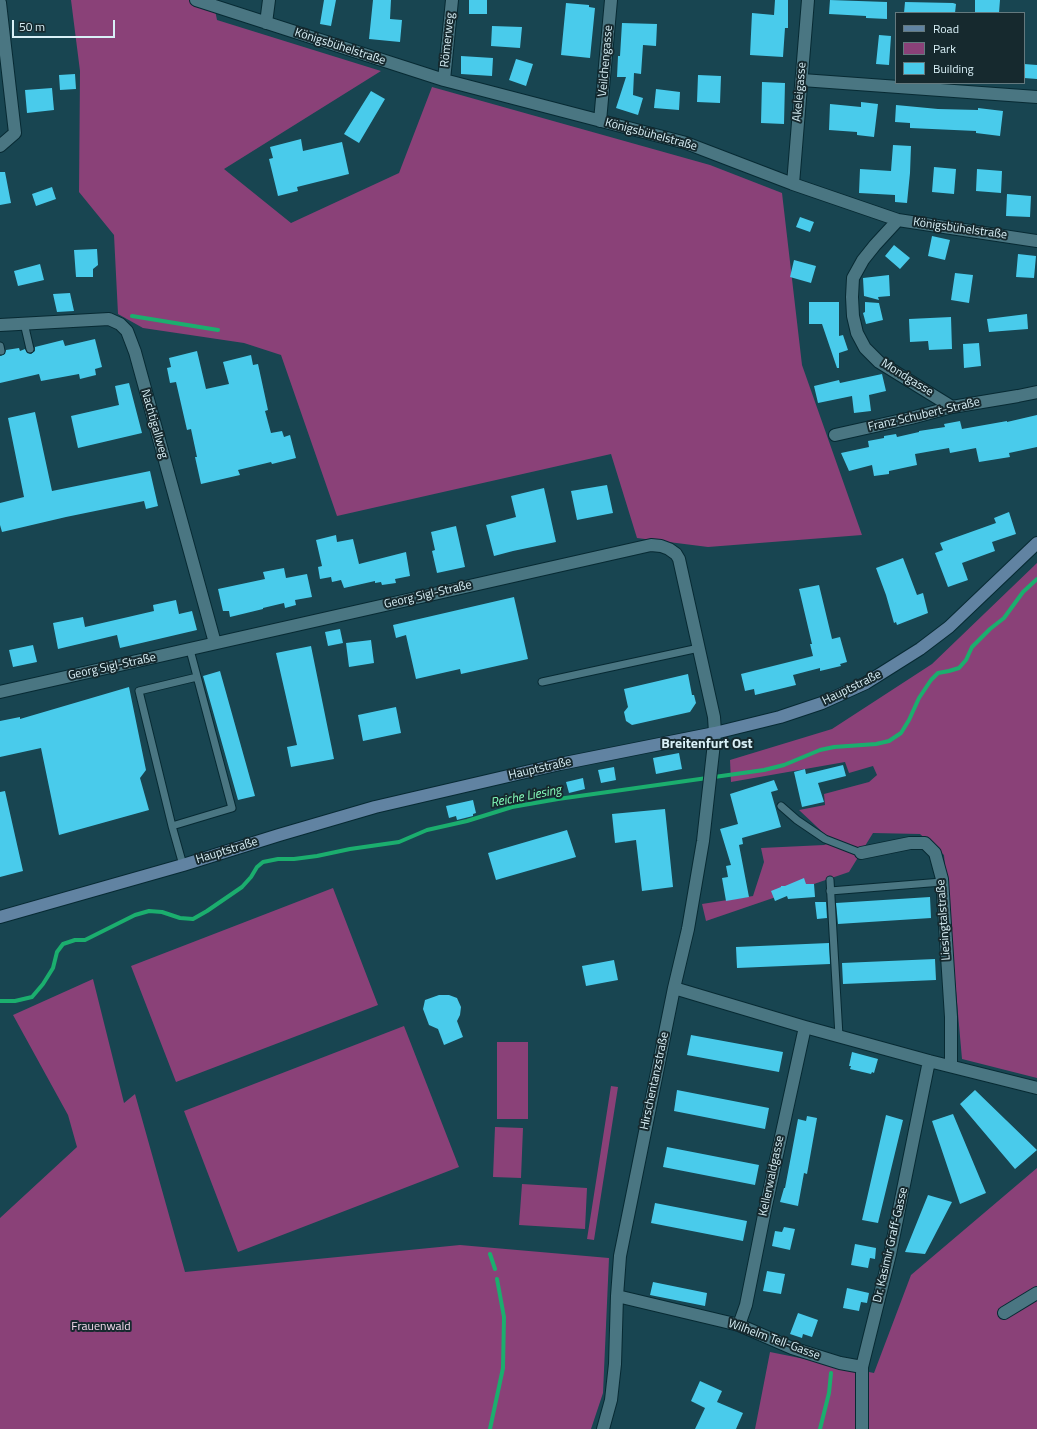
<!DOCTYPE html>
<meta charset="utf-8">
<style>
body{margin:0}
#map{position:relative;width:1037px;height:1429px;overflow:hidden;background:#184551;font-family:"Titillium Web",sans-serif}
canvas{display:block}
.legend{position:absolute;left:895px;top:12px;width:130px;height:72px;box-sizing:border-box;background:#16292e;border:1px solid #64797e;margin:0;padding:5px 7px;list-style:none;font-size:12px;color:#d9f0f7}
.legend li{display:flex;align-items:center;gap:8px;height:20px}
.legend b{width:20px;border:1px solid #64797e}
.scale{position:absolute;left:12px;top:20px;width:103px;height:18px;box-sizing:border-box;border:2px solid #d9f0f7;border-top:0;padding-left:5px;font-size:12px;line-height:14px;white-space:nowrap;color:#d9f0f7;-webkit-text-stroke:3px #16292e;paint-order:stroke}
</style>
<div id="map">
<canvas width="1037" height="1429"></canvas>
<ul class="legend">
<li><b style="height:5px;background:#6183a2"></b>Road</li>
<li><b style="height:11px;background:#8a4178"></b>Park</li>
<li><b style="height:11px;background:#49cbeb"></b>Building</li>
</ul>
<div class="scale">50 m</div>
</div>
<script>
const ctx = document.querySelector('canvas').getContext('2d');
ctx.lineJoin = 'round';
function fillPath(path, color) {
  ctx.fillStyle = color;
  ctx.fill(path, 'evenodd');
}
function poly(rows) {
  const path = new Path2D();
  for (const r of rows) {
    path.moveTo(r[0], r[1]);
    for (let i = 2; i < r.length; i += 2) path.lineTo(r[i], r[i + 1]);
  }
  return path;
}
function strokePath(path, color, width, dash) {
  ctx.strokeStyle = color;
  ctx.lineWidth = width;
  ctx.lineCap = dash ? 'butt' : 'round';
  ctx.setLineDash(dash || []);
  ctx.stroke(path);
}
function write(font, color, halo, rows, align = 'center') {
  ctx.font = font + ' "Titillium Web",sans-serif';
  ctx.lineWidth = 4;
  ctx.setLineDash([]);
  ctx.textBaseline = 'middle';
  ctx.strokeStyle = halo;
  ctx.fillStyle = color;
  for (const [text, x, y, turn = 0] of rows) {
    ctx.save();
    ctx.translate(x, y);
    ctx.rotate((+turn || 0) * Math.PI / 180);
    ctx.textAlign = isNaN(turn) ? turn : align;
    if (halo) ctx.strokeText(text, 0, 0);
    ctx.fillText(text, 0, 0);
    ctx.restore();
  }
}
const green = poly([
 [71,0,213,0,217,20,381,71,224,169,291,223,399,173,432,87,710,165,782,193,802,365,862,535,708,547,637,538,611,454,337,516,281,355,244,343,143,328,118,314,114,235,79,192,80,71],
 [1037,563,1037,1078,962,1059,944,855,920,834,873,833,849,872,706,921,702,904,753,896,764,862,761,848,824,845,833,842,799,810,825,805,824,794,869,782,877,775,873,766,849,773,845,762,731,782,730,760,832,729,932,664],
 [333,888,378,1005,176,1082,131,966],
 [93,979,124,1103,135,1094,185,1272,460,1245,609,1258,603,1393,591,1429,0,1429,0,1218,77,1147,68,1115,13,1015],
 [404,1026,459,1167,238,1252,184,1111],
 [497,1042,528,1042,528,1119,497,1119],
 [611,1086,618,1087,594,1240,587,1239],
 [495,1127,523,1128,521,1178,493,1177],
 [1037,1168,1037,1429,755,1429,770,1352,874,1373,911,1275],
 [522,1184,587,1188,585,1229,519,1225]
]);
const stream = poly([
 [132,316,218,330],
 [0,1001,15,1001,32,997,43,984,53,968,57,952,63,944,75,940,85,940,135,915,149,911,162,912,180,918,193,919,207,911,242,887,251,877,257,867,263,862,278,859,294,859,317,856,350,849,399,842,427,830,467,821,512,807,558,799,764,770,784,765,820,750,834,747,876,744,889,741,901,733,909,720,919,698,931,680,938,673,949,671,959,668,966,660,972,647,990,629,1004,618,1023,592,1037,579],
 [490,1254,495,1269],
 [490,1429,503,1368,504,1317,497,1279],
 [820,1429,829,1393,831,1373]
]);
const building = poly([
 [324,0,336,0,331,26,320,24],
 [373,0,391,0,390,19,402,20,400,42,369,39],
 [469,0,487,0,487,14,469,14],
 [775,0,788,0,788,28,785,28,783,57,750,55,752,13,774,15],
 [830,0,887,2,887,19,866,18,866,16,829,14],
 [975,0,1000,0,999,13,975,12],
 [905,2,953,3,956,4,955,13,904,13],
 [566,3,589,5,589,7,595,8,590,58,561,55],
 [622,23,657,24,656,46,643,45,641,74,634,73,633,95,643,98,638,115,616,108,626,77,617,77,618,56,620,56],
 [492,26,522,27,520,48,491,46],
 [879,35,891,36,889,65,876,64],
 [461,56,493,58,492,76,461,74],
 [516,59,533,64,526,86,509,80],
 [1024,64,1037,65,1037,79,1024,78],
 [75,74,76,89,60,90,59,75],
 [698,75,721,76,720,103,697,102],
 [762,82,785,83,784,124,761,123],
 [52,88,54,110,27,113,25,90],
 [656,89,680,92,679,110,654,108],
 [371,91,385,99,359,143,344,134],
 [861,102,878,104,874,137,857,135,857,132,829,130,830,104,861,107],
 [896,105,938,109,978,110,978,108,1003,111,1000,136,976,133,976,131,910,128,910,123,895,122],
 [301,139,303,151,342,142,349,174,297,187,298,191,278,196,269,159,273,158,270,147],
 [893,145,911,146,910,173,907,203,895,202,895,195,859,193,860,169,891,171],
 [934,167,956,169,954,194,932,192],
 [977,169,1002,171,1001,193,976,191],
 [0,172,5,172,11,203,0,205],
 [52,187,56,199,36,206,32,194],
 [1007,194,1031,196,1030,217,1006,216],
 [800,217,814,222,810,232,796,227],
 [932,236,950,240,945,260,928,256],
 [894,245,910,258,900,269,885,256],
 [97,249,98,265,93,269,93,277,76,277,74,250],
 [1018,254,1036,256,1034,278,1016,277],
 [794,260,816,266,811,283,790,277],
 [40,264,44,280,18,286,14,271],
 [955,273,973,275,969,303,951,300],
 [889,275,890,296,878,297,879,300,864,296,863,278],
 [70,293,74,311,57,312,53,294],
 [809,302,839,302,839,336,843,335,848,350,839,353,839,368,837,368,822,324,809,324],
 [865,302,879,303,883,320,866,324,863,313,865,312],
 [1027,314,1028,329,989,332,987,319],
 [951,317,952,349,929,350,928,341,910,342,909,319],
 [95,339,102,367,95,369,96,375,80,379,79,374,41,381,39,374,0,383,0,356,5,354,6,350,19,348,20,351,25,349,27,353,31,354,35,351,35,347,63,340,65,346],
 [979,343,981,366,964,368,963,344],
 [197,351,206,389,229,384,223,362,251,355,253,365,258,364,268,410,265,411,271,433,282,431,284,437,290,435,296,458,272,464,271,462,238,470,240,475,201,484,195,457,197,457,191,429,187,430,176,382,170,383,167,368,171,367,169,358],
 [882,374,886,391,869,395,871,411,854,413,852,396,818,403,814,386,839,380,840,383],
 [129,383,142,433,78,448,71,416,119,405,115,386],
 [35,412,52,491,150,471,158,506,146,509,144,501,66,517,2,532,0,525,0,503,24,497,8,418],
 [1037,415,1037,447,1009,453,1010,457,979,462,976,448,950,453,949,448,915,454,917,465,889,471,889,474,874,476,872,465,849,471,841,453,869,447,868,441,884,438,884,436,896,434,897,437,919,432,919,431,945,427,944,424,960,421,962,429,1007,421,1007,422],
 [607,485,613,513,577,520,571,491],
 [544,488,556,542,513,551,494,556,486,525,516,517,511,496],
 [1009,512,1016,534,992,542,995,551,962,563,968,580,948,587,935,553,943,550,940,543,996,523,994,518],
 [456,526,465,567,437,573,432,551,435,550,431,532],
 [336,535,337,542,353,539,359,564,406,552,410,576,395,579,396,583,382,585,381,582,375,583,375,581,344,588,341,580,332,582,331,577,320,579,318,567,322,566,316,540],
 [903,558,917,595,923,593,928,613,897,625,896,622,894,623,886,595,876,568],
 [284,568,286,578,307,574,312,597,295,600,296,605,285,608,284,603,263,608,263,609,230,617,229,611,223,611,218,589,265,579,263,572],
 [819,585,832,639,840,637,847,662,840,664,841,666,820,671,820,668,793,675,796,685,755,695,754,689,745,691,741,674,813,656,810,644,812,644,799,589],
 [514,597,528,659,461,674,460,669,416,679,406,635,396,638,393,625],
 [176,600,179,614,192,611,197,630,120,648,117,635,58,649,53,623,83,617,85,627,154,611,153,605],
 [340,629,343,643,328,646,325,632],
 [371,640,374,663,349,667,346,643],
 [33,645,37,662,13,667,9,650],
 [311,646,334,759,291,767,287,747,297,745,276,653],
 [220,671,255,796,238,800,203,676],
 [688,674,692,695,694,695,696,703,690,712,632,725,626,721,624,712,628,707,624,689],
 [129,687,146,770,140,778,149,810,59,835,41,748,0,757,0,721,20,717,20,719],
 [396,707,401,733,363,741,358,715],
 [679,753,682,769,656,774,653,758],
 [843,765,846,776,818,783,824,802,802,807,794,772,805,769,806,774],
 [614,767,616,780,601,783,598,770],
 [583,778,585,789,569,793,566,782],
 [774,780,778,790,771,792,781,827,742,838,743,844,739,845,749,897,726,901,722,878,728,877,726,866,731,865,720,829,738,824,730,794],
 [5,791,23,871,0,877,0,792],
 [473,800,476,813,473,814,473,816,457,820,456,816,449,818,446,806],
 [665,809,673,887,642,891,636,840,615,843,612,814],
 [567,830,576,857,496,880,488,853],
 [804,878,806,884,814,884,815,897,788,899,787,896,775,901,771,891,781,887,781,886,785,886],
 [930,897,931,918,838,924,836,903],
 [815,902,826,902,827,918,817,919],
 [829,943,830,964,737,968,736,947],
 [935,959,936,980,843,984,842,963],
 [614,960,618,980,586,986,582,966],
 [439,995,449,995,457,998,461,1007,460,1015,457,1021,463,1037,444,1045,438,1029,429,1025,423,1009,425,1000],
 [691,1035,783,1052,779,1072,687,1055],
 [852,1052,878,1059,874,1073,872,1072,871,1074,850,1069,851,1066,849,1066],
 [677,1090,769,1108,765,1129,674,1111],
 [975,1090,1037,1150,1015,1169,960,1104],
 [953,1114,986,1193,960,1204,932,1121],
 [886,1115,903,1120,878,1223,862,1220],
 [807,1116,817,1118,807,1174,804,1173,798,1206,780,1202,784,1188,785,1188,798,1119,806,1121],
 [667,1147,759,1165,755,1185,663,1167],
 [928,1195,952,1202,925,1254,905,1252],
 [655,1203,747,1221,743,1241,651,1223],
 [784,1227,795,1229,790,1250,772,1246,775,1231,782,1232],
 [855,1244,876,1248,875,1259,870,1258,868,1268,851,1265],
 [767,1271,785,1274,781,1294,763,1291],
 [653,1282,707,1293,705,1306,650,1295],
 [847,1288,869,1293,867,1303,861,1302,859,1311,843,1308],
 [798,1313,818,1320,812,1337,803,1334,802,1338,790,1334],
 [700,1381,722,1391,717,1402,743,1413,736,1429,695,1429,705,1408,691,1401]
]);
const lane = poly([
 [24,323,30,349],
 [0,346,1,351],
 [542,682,699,648],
 [781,806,797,820,825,839,861,853],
 [172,826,139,691,197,677],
 [183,865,172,826,232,808,190,650],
 [830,880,839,1036],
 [830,891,942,882]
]);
const street = poly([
 [196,0,444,80,686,143,793,184,898,220,1037,241],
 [0,3,15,133,0,146],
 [266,23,269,0],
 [444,80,452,0],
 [802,80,1037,97],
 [600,121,611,0],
 [793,184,808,0],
 [898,220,875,245,863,260,853,278,852,297,853,316,857,333,865,348,879,362,952,407],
 [0,325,109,319,120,324,127,331,135,352,215,643],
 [835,435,911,418,952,407,1018,396,1037,392],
 [0,692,651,545,661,546,669,549,676,554,679,559,714,717,715,733,713,752,703,841,688,929,674,988,620,1256,617,1296,615,1364,611,1400,603,1429],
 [861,853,910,843,925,843,935,853,942,879,951,1017,951,1066],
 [674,988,805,1027,929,1061,1037,1088],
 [617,1296,739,1325,792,1348,840,1363,862,1367],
 [1004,1313,1037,1293],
 [739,1325,746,1305,765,1210,805,1027],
 [862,1429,862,1367,890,1254,929,1061]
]);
const secondary = poly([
 [0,917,183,865,279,835,375,807,560,764,715,733,780,717,822,703,866,683,920,649,949,627,1037,543]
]);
const streetNames = [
 ["Römerweg",448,40,-84],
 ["Königsbühelstraße",340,47,18],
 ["Veilchengasse",606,61,-85],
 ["Akeleigasse",800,92,-85],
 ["Königsbühelstraße",651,135,15],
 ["Königsbühelstraße",960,229,8],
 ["Mondgasse",907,378,32],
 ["Franz Schubert-Straße",924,415,-13],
 ["Nachtigallweg",154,424,74],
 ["Georg Sigl-Straße",428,595,-13],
 ["Georg Sigl-Straße",112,667,-12],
 ["Hauptstraße",852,688,-26],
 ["Hauptstraße",540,769,-13],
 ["Hauptstraße",227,851,-17],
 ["Liesingtalstraße",944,920,-94],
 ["Hirschentanzstraße",655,1081,-78],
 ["Kellerwaldgasse",772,1176,-78],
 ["Dr. Kasimir Graff-Gasse",891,1245,-77],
 ["Wilhelm Tell-Gasse",774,1340,20]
];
const parkNames = [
 ["Frauenwald",101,1327]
];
const waterNames = [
 ["Reiche Liesing",526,797,-11]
];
const quarterNames = [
 ["Breitenfurt Ost",707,745]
];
fillPath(green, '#8a4178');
strokePath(stream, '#1bae6e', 4);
fillPath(building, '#49cbeb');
strokePath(lane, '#072a33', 9);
strokePath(street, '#072a33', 14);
strokePath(secondary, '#072a33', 14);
strokePath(lane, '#4a7682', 7);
strokePath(street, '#4a7682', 12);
strokePath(secondary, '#6183a2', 12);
write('12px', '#d9f0f7', '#16292e', streetNames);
write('12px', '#f4daec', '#16292e', parkNames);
write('italic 13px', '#85fdbb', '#16292e', waterNames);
write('bold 14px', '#d9f0f7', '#16292e', quarterNames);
</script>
